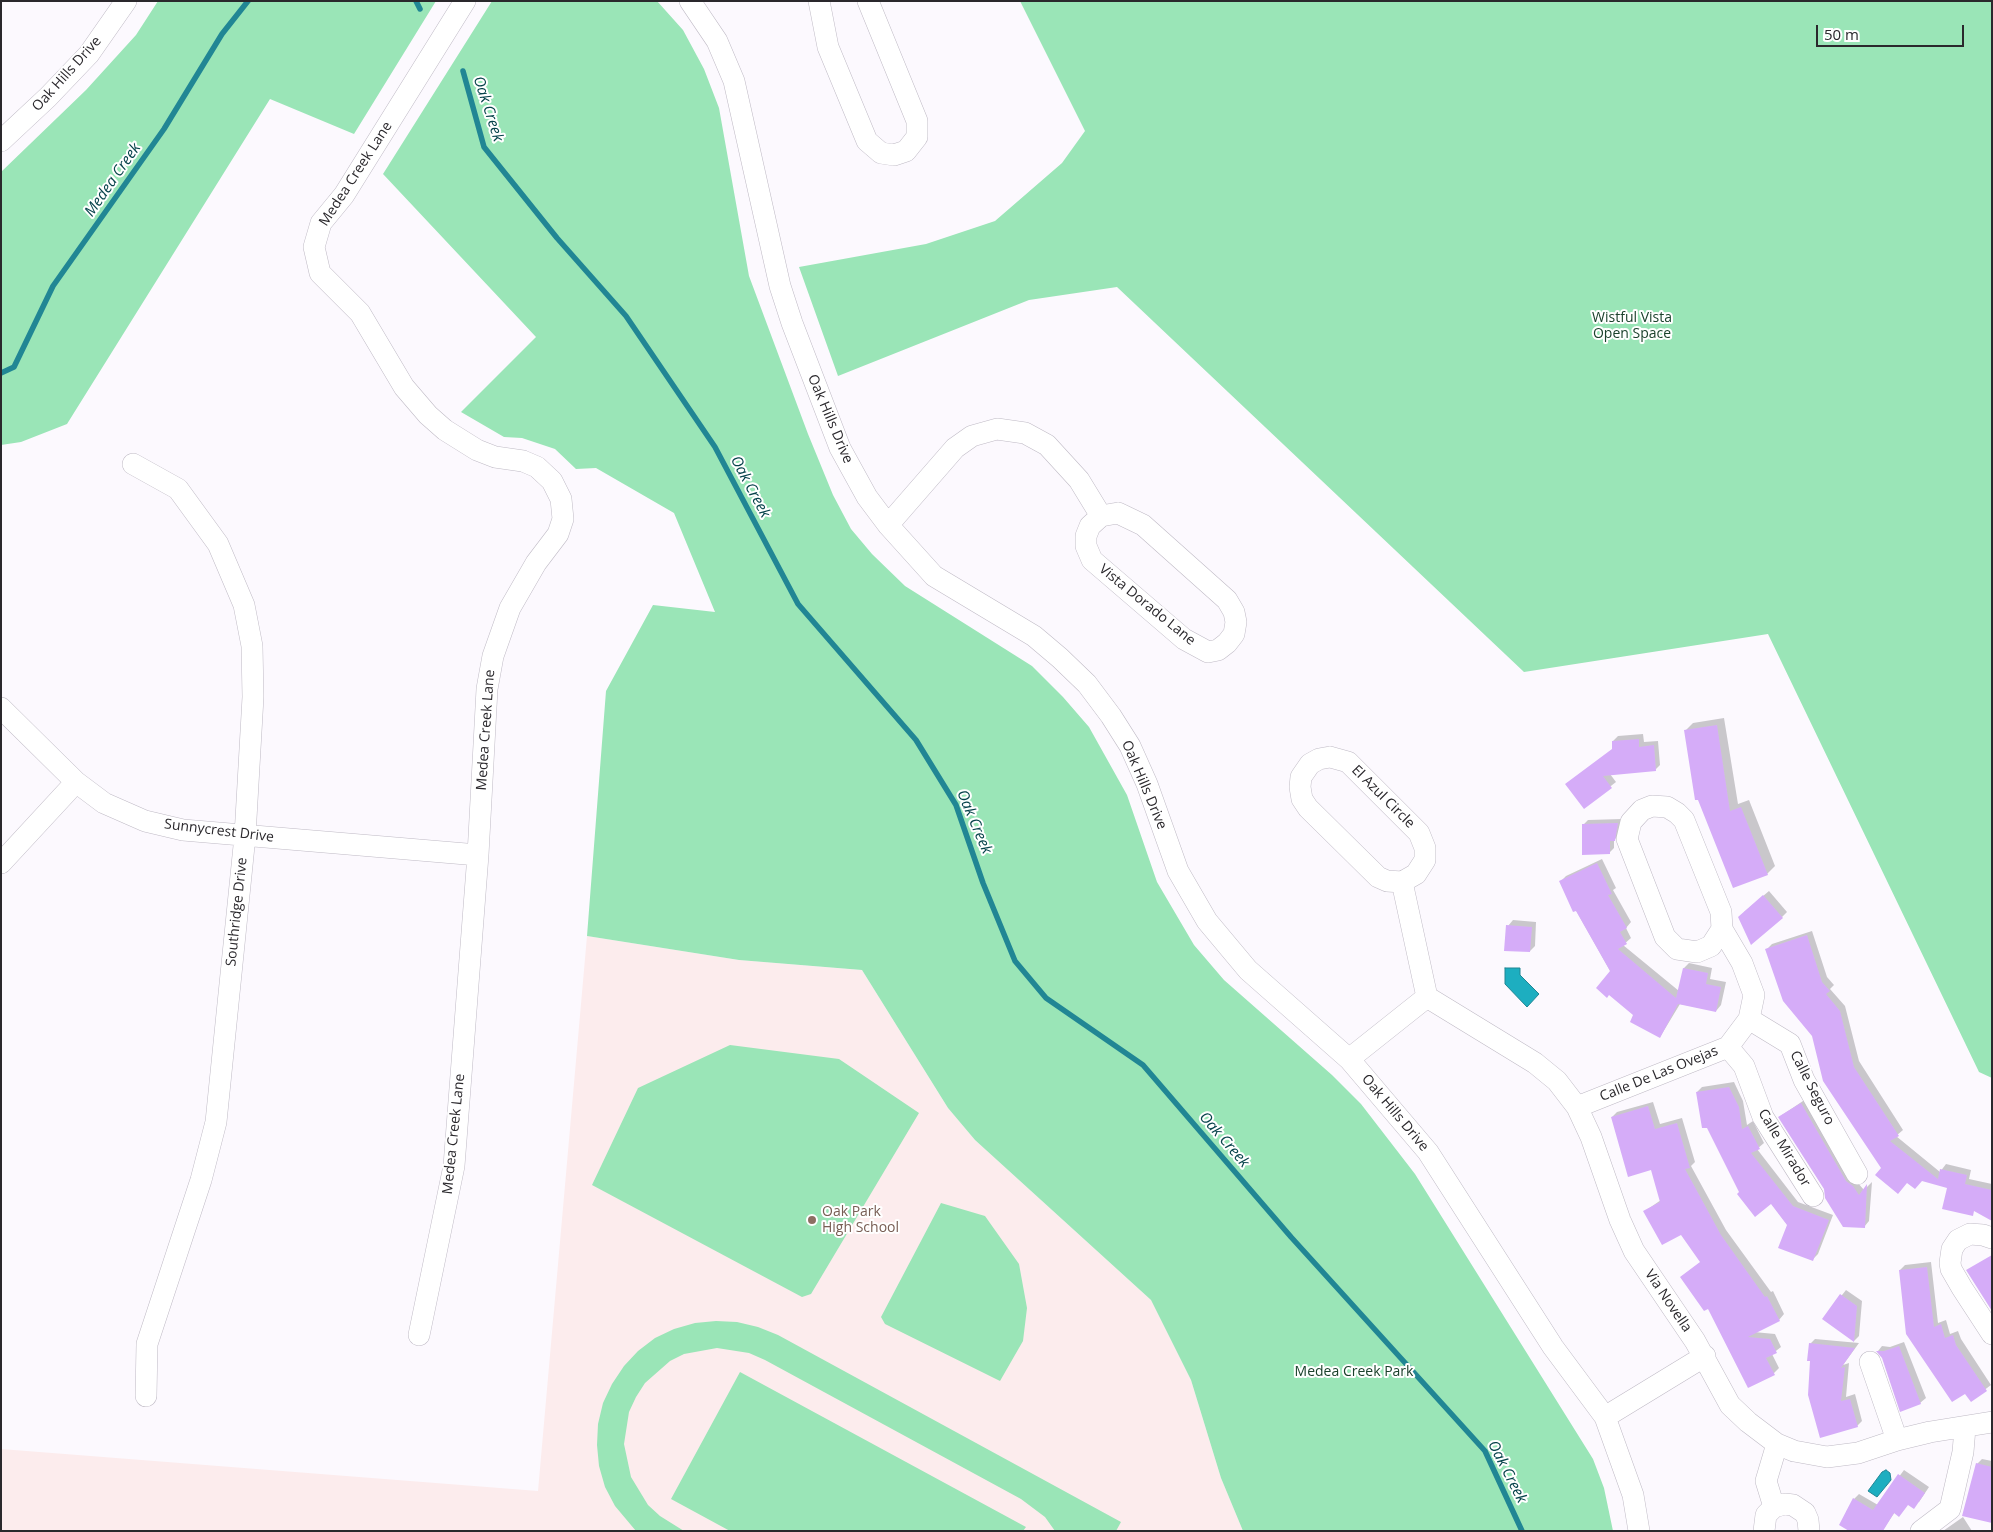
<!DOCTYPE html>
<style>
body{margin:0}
#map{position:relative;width:1993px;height:1532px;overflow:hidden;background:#fcf9fe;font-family:"Open Sans",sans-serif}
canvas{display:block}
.frame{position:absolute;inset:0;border:2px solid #2a282c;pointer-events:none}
.scale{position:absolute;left:1816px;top:25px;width:148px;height:22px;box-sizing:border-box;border:2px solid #2a282c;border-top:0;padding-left:6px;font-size:15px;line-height:18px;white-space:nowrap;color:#2a282c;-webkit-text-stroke:4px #fff;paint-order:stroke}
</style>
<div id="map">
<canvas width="1993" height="1532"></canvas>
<div class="frame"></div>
<div class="scale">50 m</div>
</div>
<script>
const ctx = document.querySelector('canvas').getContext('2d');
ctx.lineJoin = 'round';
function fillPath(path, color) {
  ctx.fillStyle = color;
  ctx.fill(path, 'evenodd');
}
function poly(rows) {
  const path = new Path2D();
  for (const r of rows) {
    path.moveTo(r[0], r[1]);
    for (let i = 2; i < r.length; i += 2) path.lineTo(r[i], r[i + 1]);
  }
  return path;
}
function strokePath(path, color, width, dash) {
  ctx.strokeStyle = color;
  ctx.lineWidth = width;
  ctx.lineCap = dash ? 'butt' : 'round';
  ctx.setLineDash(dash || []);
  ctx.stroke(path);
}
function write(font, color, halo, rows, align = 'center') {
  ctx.font = font + ' "Open Sans",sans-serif';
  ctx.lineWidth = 4;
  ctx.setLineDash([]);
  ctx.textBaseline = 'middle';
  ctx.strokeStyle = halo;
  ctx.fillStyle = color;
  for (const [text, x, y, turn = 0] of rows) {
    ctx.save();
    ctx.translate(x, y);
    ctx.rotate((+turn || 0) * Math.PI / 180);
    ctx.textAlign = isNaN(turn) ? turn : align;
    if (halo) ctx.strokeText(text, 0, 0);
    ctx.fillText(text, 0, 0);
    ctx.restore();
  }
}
const education = poly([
 [587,936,739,960,862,970,948,1108,975,1140,1151,1300,1191,1380,1221,1478,1243,1531,1,1531,1,1449,538,1491]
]);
const green = poly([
 [158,1,436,1,354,134,270,99,67,424,21,442,1,445,1,172,86,90,136,35],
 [492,1,657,1,683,30,704,69,719,108,749,276,808,434,833,495,851,529,872,554,905,586,1032,666,1063,697,1089,727,1127,795,1157,882,1194,945,1224,980,1332,1075,1361,1104,1415,1174,1593,1459,1604,1488,1613,1531,1243,1531,1221,1478,1191,1380,1151,1300,975,1140,948,1108,862,970,739,960,587,936,606,691,653,605,715,612,674,513,596,468,576,469,555,449,522,438,504,437,461,412,536,337,383,174],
 [1020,1,1992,1,1992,1078,1979,1072,1768,634,1524,672,1117,287,1029,300,838,376,799,267,926,244,995,221,1062,163,1085,131],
 [730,1045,839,1059,919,1113,811,1294,802,1297,592,1185,638,1088],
 [941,1203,985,1216,1019,1264,1027,1308,1023,1341,1000,1381,885,1324,881,1317],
 [716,1321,737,1322,758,1327,778,1335,1121,1522,1116,1531,1055,1531,1045,1517,1021,1499,765,1360,749,1353,717,1348,684,1354,670,1361,645,1383,636,1397,629,1412,624,1444,631,1477,648,1505,660,1516,684,1531,636,1531,615,1506,605,1487,599,1466,597,1445,598,1424,603,1403,612,1384,624,1366,638,1351,655,1338,674,1329,695,1323],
 [740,1372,1026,1527,1023,1531,730,1531,671,1499]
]);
const water = poly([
 [1505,968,1520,968,1520,975,1539,994,1527,1007,1505,984,1505,968],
 [1886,1470,1890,1473,1891,1480,1877,1497,1868,1491,1882,1472,1886,1470]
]);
const shadow = poly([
 [1724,718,1738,804,1749,800,1775,866,1767,874,1699,799,1685,731,1693,723],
 [1643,734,1644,742,1658,741,1660,765,1655,770,1610,774,1616,782,1584,807,1614,748,1613,741,1618,736],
 [1622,819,1620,834,1614,840,1614,848,1609,853,1583,825,1588,820],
 [1602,859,1616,888,1613,890,1631,922,1626,928,1631,938,1623,945,1679,991,1684,968,1689,963,1712,968,1710,979,1726,982,1721,1005,1716,1011,1680,1004,1660,1037,1635,1015,1560,882,1566,876],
 [1769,891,1787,912,1782,917,1744,912],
 [1513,920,1536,922,1535,946,1530,951,1508,926],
 [1812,931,1827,977,1834,985,1830,989,1845,1006,1859,1061,1903,1130,1896,1136,1940,1172,1946,1164,1971,1170,1969,1179,1992,1184,1992,1202,1949,1187,1882,1168,1767,949,1772,944],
 [1734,1082,1743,1101,1747,1125,1753,1121,1764,1143,1757,1149,1798,1202,1833,1215,1818,1254,1813,1259,1771,1203,1741,1192,1697,1092,1702,1087],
 [1806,1099,1851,1175,1864,1190,1872,1182,1869,1221,1864,1227,1825,1189,1779,1117],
 [1653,1102,1660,1124,1682,1118,1695,1162,1691,1166,1726,1230,1771,1292,1773,1291,1784,1314,1779,1320,1754,1332,1775,1334,1781,1347,1772,1354,1779,1368,1774,1373,1749,1386,1709,1307,1681,1277,1701,1262,1681,1233,1645,1211,1661,1200,1652,1169,1612,1117,1617,1112],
 [1931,1262,1938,1323,1946,1320,1950,1334,1958,1331,1961,1339,1991,1385,1971,1400,1900,1270,1905,1265],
 [1846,1290,1862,1301,1859,1336,1854,1341,1823,1319],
 [1815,1339,1859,1343,1843,1365,1849,1363,1846,1397,1855,1394,1862,1421,1857,1426,1812,1360,1810,1344],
 [1904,1342,1926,1398,1920,1403,1878,1351,1882,1346,1890,1347],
 [1982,1459,1992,1461,1992,1522,1977,1464],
 [1904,1470,1929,1487,1919,1502,1908,1504,1895,1512,1882,1531,1848,1531,1846,1512,1854,1499,1859,1494,1878,1505],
 [1963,1517,1972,1531,1943,1531]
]);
const stream = poly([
 [416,1,420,9],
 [463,71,484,147,557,238,626,316,715,447,798,604,916,740,956,805,983,883,1015,961,1046,998,1143,1065,1291,1237,1485,1451,1522,1531],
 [1,373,14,367,53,286,164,129,222,34,248,1]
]);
const building = poly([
 [1717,725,1730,811,1741,807,1768,875,1733,888,1698,800,1695,800,1684,730],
 [1639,739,1639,747,1654,745,1656,771,1603,776,1612,788,1584,809,1565,784,1612,749,1612,741],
 [1618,823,1615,841,1610,841,1610,854,1582,855,1582,824],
 [1597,863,1612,894,1608,895,1627,928,1620,932,1627,944,1618,949,1676,998,1683,968,1708,973,1706,984,1721,987,1716,1012,1678,1004,1660,1038,1630,1022,1633,1015,1609,995,1607,998,1596,988,1610,971,1576,911,1573,912,1559,881],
 [1763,895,1783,918,1751,945,1738,917],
 [1506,925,1532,927,1530,952,1504,951],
 [1807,935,1822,982,1830,991,1826,994,1840,1011,1854,1067,1899,1136,1890,1141,1938,1179,1940,1169,1967,1175,1965,1184,1992,1190,1992,1221,1974,1211,1973,1216,1942,1209,1947,1188,1922,1181,1915,1189,1907,1183,1898,1194,1875,1175,1881,1168,1823,1081,1812,1036,1783,1001,1765,949],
 [1729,1087,1739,1107,1742,1129,1748,1126,1760,1149,1751,1153,1793,1206,1829,1220,1813,1261,1778,1248,1787,1225,1771,1204,1755,1217,1737,1194,1739,1192,1707,1128,1702,1128,1696,1092],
 [1801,1103,1846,1181,1853,1186,1859,1195,1867,1184,1865,1228,1843,1227,1825,1198,1824,1189,1778,1117],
 [1648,1106,1655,1129,1677,1123,1690,1168,1685,1169,1721,1235,1765,1297,1767,1296,1780,1321,1748,1337,1770,1339,1777,1353,1766,1358,1775,1375,1748,1388,1708,1309,1704,1311,1680,1277,1700,1262,1681,1235,1662,1245,1643,1211,1660,1202,1651,1170,1628,1177,1611,1117],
 [1992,1255,1992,1311,1966,1270],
 [1927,1267,1934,1327,1941,1324,1945,1338,1953,1335,1956,1345,1987,1391,1971,1402,1965,1394,1952,1402,1906,1334,1899,1270],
 [1840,1294,1857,1306,1854,1342,1822,1319],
 [1809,1343,1855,1348,1841,1368,1845,1367,1841,1401,1850,1399,1858,1427,1820,1438,1808,1395,1810,1361,1807,1361],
 [1899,1346,1921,1404,1900,1412,1882,1358,1876,1351,1884,1351],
 [1976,1463,1992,1467,1992,1523,1962,1516],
 [1898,1474,1925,1493,1914,1509,1908,1505,1899,1517,1894,1513,1883,1531,1849,1531,1839,1525,1853,1498,1873,1510]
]);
const minor = poly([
 [690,1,717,41,734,81,780,286,792,323,840,448,867,497,888,525,934,576,1034,636,1060,658,1087,684,1111,716,1130,746,1147,784,1178,871,1207,921,1248,970,1349,1059,1428,1152,1553,1347,1605,1417,1633,1495,1639,1531],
 [819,1,828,47,867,141,881,153,894,155,906,151,917,137,917,121,868,1],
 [1,141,48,97,89,54,126,1],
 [133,464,178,489,218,544,244,605,252,646,253,697,245,836,216,1122,201,1180,147,1344,146,1396],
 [1118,513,1143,525,1227,600,1234,612,1236,622,1234,634,1227,643,1218,650,1208,652,1184,639,1092,560,1086,546,1086,536,1090,526,1101,516,1118,513],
 [888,525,955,448,972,436,997,429,1025,433,1047,445,1079,480,1101,516],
 [1,708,76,782,104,803,145,821,183,830,478,855],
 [1330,757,1348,762,1419,833,1425,848,1425,860,1416,874,1402,882,1387,881,1378,877,1308,808,1302,799,1300,787,1301,777,1310,764,1319,759,1330,757],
 [1652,806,1667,807,1677,813,1684,820,1721,912,1722,929,1711,946,1697,952,1677,949,1665,937,1627,839,1631,822,1642,810,1652,806],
 [1,863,76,782],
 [1402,882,1427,997],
 [1427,997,1535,1063,1557,1081,1577,1107,1591,1137,1620,1220,1634,1251,1695,1341,1730,1405,1748,1422,1777,1444,1794,1451,1827,1457,1858,1453,1897,1440,1930,1432,1992,1422],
 [1749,1019,1790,1044,1804,1080,1857,1174],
 [1728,1047,1744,1066,1763,1117,1813,1196],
 [1349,1059,1427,997],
 [1577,1107,1728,1047,1749,1019,1754,995,1742,963,1722,929],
 [1992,1238,1983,1235,1970,1234,1958,1240,1952,1249,1950,1263,1951,1269,1962,1288,1992,1334],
 [419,1335,454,1166,478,855,487,689,493,656,510,608,536,563,558,534,563,519,561,499,552,481,537,467,523,461,495,457,477,450,445,430,428,415,404,387,360,313,320,273,314,247,321,223,344,195,465,1],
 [1870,1362,1897,1440],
 [1605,1417,1705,1356],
 [1774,1507,1766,1481,1777,1444],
 [1764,1531,1766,1515,1774,1507,1785,1504,1793,1505,1805,1513,1808,1520,1809,1531],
 [1921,1531,1950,1509,1963,1452,1965,1428]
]);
const markers = [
 [812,1220,5,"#8d6e63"]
];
const streetNames = [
 ["Oak Hills Drive",67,74,-48],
 ["Medea Creek Lane",356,174,-57],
 ["Oak Hills Drive",830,419,67],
 ["Vista Dorado Lane",1147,605,39],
 ["Medea Creek Lane",486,730,-86],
 ["Oak Hills Drive",1144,785,67],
 ["El Azul Circle",1383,797,45],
 ["Sunnycrest Drive",219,831,7],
 ["Southridge Drive",237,912,-84],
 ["Calle De Las Ovejas",1659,1074,-22],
 ["Calle Seguro",1812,1088,63],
 ["Oak Hills Drive",1395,1113,50],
 ["Medea Creek Lane",454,1134,-84],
 ["Calle Mirador",1784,1148,59],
 ["Via Novella",1668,1301,56]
];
const parkNames = [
 ["Wistful Vista",1632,318],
 ["Open Space",1632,334],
 ["Medea Creek Park",1354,1372]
];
const educationNames = [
 ["Oak Park",822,1212],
 ["High School",822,1228]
];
const waterNames = [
 ["Oak Creek",488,109,72],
 ["Medea Creek",113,180,-55],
 ["Oak Creek",750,487,62],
 ["Oak Creek",974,822,67],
 ["Oak Creek",1224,1140,49],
 ["Oak Creek",1507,1472,63]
];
fillPath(education, '#fceced');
fillPath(green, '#9ae5b7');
fillPath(water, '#1daec0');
strokePath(water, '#218694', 1);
fillPath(shadow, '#0003');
strokePath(stream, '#218694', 5.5);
fillPath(building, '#d5acf8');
strokePath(minor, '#bfbac5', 22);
strokePath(minor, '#fff', 21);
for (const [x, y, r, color] of markers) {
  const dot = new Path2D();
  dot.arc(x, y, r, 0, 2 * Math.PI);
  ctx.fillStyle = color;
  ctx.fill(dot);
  strokePath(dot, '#fff', 2);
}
write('14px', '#2a282c', '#fff', streetNames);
write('14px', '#1b412c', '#fff', parkNames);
write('14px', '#785e54', '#fff', educationNames, 'left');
write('italic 15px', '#07434b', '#fff', waterNames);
</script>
